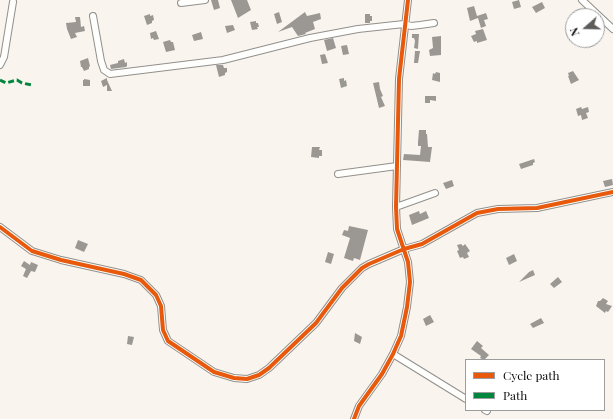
<!DOCTYPE html>
<style>
body{margin:0}
#map{position:relative;width:613px;height:419px;overflow:hidden;background:#f9f5ee;font-family:"Playfair Display",serif}
canvas{display:block}
.legend{position:absolute;left:465px;top:359px;width:140px;height:52px;box-sizing:border-box;background:#fff;border:1px solid #9d9d9d;margin:0;padding:5px 7px;list-style:none;font-size:12px;color:#0a0a0a}
.legend li{display:flex;align-items:center;gap:8px;height:20px}
.legend b{width:20px;border:1px solid #9d9d9d}
.north{position:absolute;left:565px;top:8px;width:40px;height:40px;box-sizing:border-box;background:#fff;border:1px solid #9d9d9d;border-radius:50%;rotate:250deg;font-size:11px;font-weight:700;line-height:16px;text-align:center;color:#0a0a0a}
.north::after{content:'';display:block;margin:auto;width:14px;height:18px;background:#5e5c5a;clip-path:polygon(50% 0,100% 100%,50% 72%,0 100%)}
</style>
<div id="map">
<canvas width="613" height="419"></canvas>
<ul class="legend">
<li><b style="height:5px;background:#e8590c"></b>Cycle path</li>
<li><b style="height:5px;background:#00873e"></b>Path</li>
</ul>
<div class="north">N</div>
</div>
<script>
const ctx = document.querySelector('canvas').getContext('2d');
ctx.lineJoin = 'round';
function fillPath(path, color) {
  ctx.fillStyle = color;
  ctx.fill(path, 'evenodd');
}
function poly(rows) {
  const path = new Path2D();
  for (const r of rows) {
    path.moveTo(r[0], r[1]);
    for (let i = 2; i < r.length; i += 2) path.lineTo(r[i], r[i + 1]);
  }
  return path;
}
function strokePath(path, color, width, dash) {
  ctx.strokeStyle = color;
  ctx.lineWidth = width;
  ctx.lineCap = dash ? 'butt' : 'round';
  ctx.setLineDash(dash || []);
  ctx.stroke(path);
}
const building = poly([
 [211,0,218,0,220,8,214,10],
 [231,0,247,0,251,10,238,18],
 [519,0,521,7,514,9,512,2],
 [542,2,545,8,536,13,532,7],
 [474,6,477,16,486,13,488,19,484,20,486,26,481,28,478,18,470,21,467,8],
 [279,12,282,22,277,24,274,14],
 [305,12,307,16,320,13,321,19,313,22,315,29,305,33,306,34,298,36,292,27,278,32],
 [150,14,150,16,153,15,154,20,152,21,152,23,147,25,144,16],
 [365,14,370,14,370,16,372,16,372,21,370,21,370,23,365,23],
 [75,17,80,17,81,27,84,26,85,31,75,33,77,37,71,39,67,29,66,23,76,22],
 [256,21,256,23,258,23,259,27,257,27,258,29,252,30,250,22],
 [233,25,235,30,227,33,225,26],
 [483,29,487,40,477,43,477,41,474,42,471,36,476,34,475,31],
 [156,31,159,39,154,40,153,38,151,39,150,33],
 [201,32,203,39,194,41,192,35],
 [412,34,419,34,418,49,414,48,415,41,414,38,412,38],
 [441,36,441,55,430,56,429,50,433,48,432,37],
 [333,38,336,48,327,51,324,40],
 [170,40,171,42,173,42,175,50,166,52,163,42],
 [347,45,349,54,343,55,341,46],
 [415,51,420,51,418,63,414,63],
 [325,54,328,63,322,64,320,55],
 [88,58,90,66,89,67,89,69,84,71,82,67,81,67,80,61],
 [124,59,125,63,127,62,127,66,126,67,111,69,110,65,118,63,118,61],
 [216,65,223,65,224,68,227,68,227,72,225,73,225,75,219,77],
 [573,71,579,80,571,84,568,76,569,76,568,73],
 [436,72,440,73,440,82,432,80,433,73,435,74],
 [107,78,107,80,112,91,107,91,107,85,103,87,101,81],
 [344,78,344,81,346,80,347,86,341,88,339,79],
 [84,79,90,80,90,86,83,86,83,80,84,80],
 [379,82,380,89,383,96,381,97,385,106,379,108,373,83],
 [425,96,436,96,436,101,430,100,430,103,425,103],
 [581,107,582,109,588,107,589,112,586,113,588,118,582,120,581,115,578,116,576,109],
 [419,130,426,130,426,134,427,134,428,147,432,147,430,162,403,160,404,154,420,155,421,146,418,146,418,142],
 [312,147,320,147,319,150,322,150,322,156,319,156,319,158,311,157],
 [534,159,535,162,533,163,533,165,521,169,519,164],
 [612,179,613,185,605,187,603,181],
 [452,180,454,186,446,189,443,183],
 [419,211,420,214,426,211,429,218,412,225,409,215],
 [349,226,368,230,360,260,354,258,353,261,344,258,350,238,342,235,344,230,348,231],
 [78,240,88,244,84,252,75,248],
 [461,244,463,246,465,244,470,251,467,253,469,257,464,259,463,257,460,258,457,251,459,250,457,245],
 [328,252,334,254,331,264,325,262],
 [514,254,517,261,509,265,506,258],
 [24,261,30,265,31,262,38,265,35,272,31,271,27,278,23,276,26,269,21,266],
 [533,270,535,275,519,282,529,272],
 [558,277,562,282,554,288,550,284],
 [603,298,608,301,606,304,612,306,608,312,606,311,605,313,596,306,598,301,600,301],
 [430,315,434,322,426,326,423,319],
 [541,318,544,323,533,328,530,324],
 [355,333,362,337,360,344,354,341],
 [128,336,134,337,132,345,127,344],
 [477,341,483,346,481,348,489,355,484,360,480,358,481,356,471,349]
]);
const minor = poly([
 [582,0,613,29],
 [181,3,205,0],
 [93,16,101,61,104,70,110,74,223,60,310,38,358,29,404,24,411,26,420,25,434,23],
 [0,65,4,57,13,2],
 [338,174,397,166],
 [396,207,435,193],
 [0,227,32,251,61,260,124,274,141,280,156,295,161,306,163,330,168,341,214,372,234,378,247,379,259,375,269,368,316,323,342,288,362,268,369,264,404,249,422,244,477,213,498,209,537,208,613,192],
 [393,354,466,399],
 [485,410,487,411],
 [354,419,359,406,382,374,393,354,401,336,407,307,410,282,408,262,397,229,396,207,399,79,408,0]
]);
const quiet = poly([
 [0,80,6,83,17,80,22,83,32,85]
]);
const cycleway = poly([
 [0,227,32,251,61,260,124,274,141,280,156,295,161,306,163,330,168,341,214,372,234,378,247,379,259,375,269,368,316,323,342,288,362,268,369,264,404,249,422,244,477,213,498,209,537,208,613,192],
 [354,419,359,406,382,374,393,354,401,336,407,307,410,282,408,262,397,229,396,207,399,79,408,0]
]);
fillPath(building, '#9b9894');
strokePath(minor, '#92908d', 8);
strokePath(minor, '#fefefc', 6);
strokePath(quiet, '#00873e', 3, [6, 3]);
strokePath(cycleway, '#e8590c', 4);
</script>
